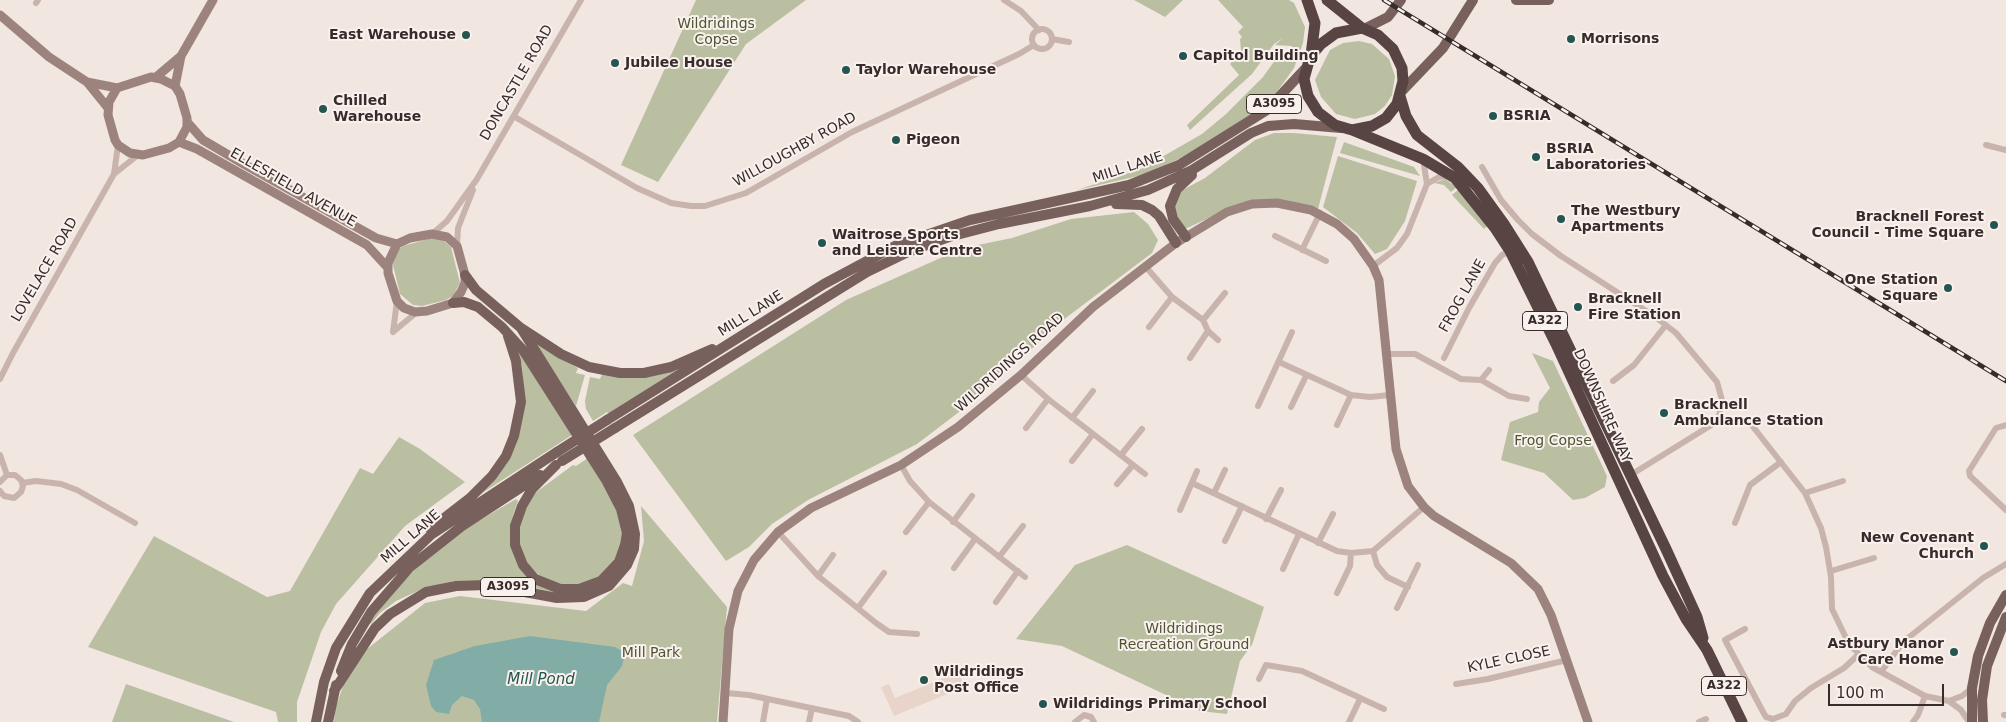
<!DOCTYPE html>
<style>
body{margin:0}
#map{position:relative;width:2006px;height:722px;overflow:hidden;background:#f1e6e0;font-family:"DejaVu Sans",sans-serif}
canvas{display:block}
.scale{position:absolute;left:1828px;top:684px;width:116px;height:22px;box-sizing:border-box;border:2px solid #382c2b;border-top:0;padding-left:6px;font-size:15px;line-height:18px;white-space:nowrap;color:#382c2b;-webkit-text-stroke:4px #f9f1ed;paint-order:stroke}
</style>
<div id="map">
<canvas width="2006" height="722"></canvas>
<div class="scale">100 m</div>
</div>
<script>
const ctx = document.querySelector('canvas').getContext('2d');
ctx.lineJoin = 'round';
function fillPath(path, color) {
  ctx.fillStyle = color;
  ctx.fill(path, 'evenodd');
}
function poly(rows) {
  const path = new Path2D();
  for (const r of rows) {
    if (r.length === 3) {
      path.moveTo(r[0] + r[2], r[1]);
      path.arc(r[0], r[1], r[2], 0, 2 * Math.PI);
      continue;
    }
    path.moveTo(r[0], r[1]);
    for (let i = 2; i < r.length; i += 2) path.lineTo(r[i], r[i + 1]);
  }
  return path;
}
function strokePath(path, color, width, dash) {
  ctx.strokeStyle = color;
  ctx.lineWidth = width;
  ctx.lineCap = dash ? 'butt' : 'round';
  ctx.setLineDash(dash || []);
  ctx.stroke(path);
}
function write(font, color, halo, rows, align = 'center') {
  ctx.font = font + ' "DejaVu Sans",sans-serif';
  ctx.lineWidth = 4;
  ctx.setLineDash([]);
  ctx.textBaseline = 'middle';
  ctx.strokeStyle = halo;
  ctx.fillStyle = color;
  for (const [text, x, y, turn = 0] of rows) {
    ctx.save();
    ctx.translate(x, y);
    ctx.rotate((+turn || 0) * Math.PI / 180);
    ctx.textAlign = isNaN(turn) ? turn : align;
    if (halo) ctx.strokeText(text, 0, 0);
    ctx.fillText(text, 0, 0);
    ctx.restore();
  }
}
const green = poly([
 [696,0,806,0,746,44,658,182,621,165],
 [1134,0,1183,0,1165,17],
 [1218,0,1289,0,1294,3,1305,27,1303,43,1294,68,1274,96,1239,125,1185,156,1147,174,1077,190,1141,169,1202,134,1226,114,1263,77,1278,56,1281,54,1287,56,1292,46,1275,45,1283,38,1274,44,1252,74,1190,130,1187,125,1239,75,1230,64,1241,51,1240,39,1242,37,1238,32,1243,27],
 [1359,41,1372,44,1389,59,1395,76,1392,95,1385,106,1375,114,1355,119,1336,114,1321,97,1315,80,1330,50,1343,43],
 [1274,133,1294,133,1337,137,1318,209,1288,201,1235,206,1185,229,1175,219,1175,201,1179,192,1205,178,1255,140],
 [1344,142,1414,167,1420,176,1340,153],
 [1338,156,1417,181,1405,221,1387,249,1375,254,1357,233,1323,207],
 [1445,179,1457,187,1451,192,1444,185,1434,183],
 [1459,189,1489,224,1484,229,1452,195],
 [1134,212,1148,224,1158,240,1152,253,1067,317,976,399,917,444,808,500,772,524,749,547,726,561,633,435,846,300,963,248,1012,238,1071,219],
 [432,238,444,241,451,247,460,283,453,296,446,300,422,306,413,305,400,294,392,261,397,251,403,246],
 [538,344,578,368,576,373,585,375,576,406,544,358,537,346],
 [516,347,572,435,476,497,501,467,524,395,522,365],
 [1532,353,1553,361,1607,476,1605,487,1585,498,1573,500,1544,473,1501,460,1510,422,1538,412,1539,402,1550,388],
 [694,360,609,414,607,412,593,421,586,409,585,401,590,377,600,379,602,374,614,376],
 [399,437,420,449,465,482,405,526,336,604,321,632,297,702,297,722,278,722,276,712,88,647,154,536,267,597,290,591,360,468,373,474],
 [588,458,621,516,623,547,607,574,570,587,542,578,528,564,518,542,520,519,535,493,573,465,576,466],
 [615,487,617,487,623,496,631,517,633,538,624,567,620,573,604,587,590,593,565,596,492,581,454,581,422,589,396,601,380,613,371,624,369,623,387,597,429,556,461,531,516,499,518,501,513,515,511,541,516,559,527,576,541,586,562,593,581,593,598,588,614,577,624,564,630,548,631,538,629,517],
 [641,506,727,607,717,722,334,722,335,709,352,661,425,603,460,596,586,611,623,583,632,586,644,541],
 [1127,545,1264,607,1252,645,1240,661,1227,714,1200,711,1062,646,1016,639,1075,565],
 [126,684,234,722,112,722]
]);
const plaza = poly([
 [959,672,964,687,894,716,881,687,889,684,895,698]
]);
const water = poly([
 [530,636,615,647,622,651,624,658,622,666,607,685,599,722,482,722,480,709,474,700,462,696,452,705,449,714,436,712,431,706,426,685,434,660,475,646]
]);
const street = poly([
 [1004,0,1021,11,1039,30],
 [36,3,38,0],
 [1042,39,10],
 [1052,39,1069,42],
 [515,117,637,188,671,203,691,206,705,206,746,193,852,132,1019,54,1034,45],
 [1986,145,2006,150],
 [1482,167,1501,200,1517,219,1532,234,1561,256,1654,316,1676,333,1717,382,1722,400,1719,416,1713,424,1629,476],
 [114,174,118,145],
 [1427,184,1439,177,1448,176],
 [432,234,447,221,477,179,581,0],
 [1275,236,1326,261],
 [457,246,458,228,473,190],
 [1302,250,1320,213],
 [1145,266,1172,297,1203,320,1208,331,1218,340],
 [1373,266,1397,248,1407,234,1427,184,1423,159],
 [1203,320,1225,293],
 [1149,327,1172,297],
 [393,332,397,301],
 [393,332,417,312],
 [1387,354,1415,354,1461,379,1481,380,1489,370],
 [1190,358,1208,331],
 [1444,358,1469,308,1495,263,1502,255,1510,251],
 [1279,362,1351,395,1370,397,1390,395],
 [1021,375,1048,399,1145,474],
 [0,379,13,353,114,174,138,155],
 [1481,380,1509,396,1527,399],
 [1613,381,1634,365,1666,325],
 [1258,406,1292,332],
 [1291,407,1306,376],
 [1072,418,1093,391],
 [1747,419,1805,493,1821,528,1826,547,1831,577,1832,609,1849,644,1872,667,1925,696,1949,701,1961,710,1969,722],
 [1337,425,1351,395],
 [2006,425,1996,428,1969,471,1970,476,2006,510],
 [1026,428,1048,399],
 [0,455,7,475],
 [1121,455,1142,429],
 [1072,461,1093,434],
 [901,465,910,481,929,502,1025,577],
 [0,482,7,475,15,475,21,480,23,486,21,492,14,498,4,496,0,491],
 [22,483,36,481,61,484,77,490,135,523],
 [1192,483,1337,551,1351,553,1373,551,1424,507],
 [1117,484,1133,465],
 [1214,493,1225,470],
 [1805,493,1843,481],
 [1180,510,1197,471],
 [1266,519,1281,490],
 [953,522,972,496],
 [1735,523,1750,485,1781,462],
 [778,532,818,576,876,623,889,632,917,634],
 [906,532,929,502],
 [1225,541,1242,506],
 [1318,543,1333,514],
 [1373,551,1377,565,1387,577,1408,587],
 [999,557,1023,526],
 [954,568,975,539],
 [1283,569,1299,534],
 [1831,571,1874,558],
 [818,576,833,555],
 [1337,593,1350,566,1351,553],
 [996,602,1018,571],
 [858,608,884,573],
 [1397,608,1418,565],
 [1745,629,1725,640,1762,710,1766,717,1773,719,1786,714,1795,701,1811,688,1844,668,1858,655],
 [1881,672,1903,642,1983,578,2006,564],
 [1259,679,1266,665,1302,671,1384,709],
 [1456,684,1488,679,1567,660],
 [726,693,749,695,825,711,849,716,858,722],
 [1949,701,1962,696,1972,688],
 [2004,715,2006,715],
 [763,722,767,699],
 [809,722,812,708],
 [1075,722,1084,715,1091,717,1094,722],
 [1349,722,1360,699],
 [1699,722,1706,719],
 [1913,722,1918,715,1925,696]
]);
const secondary = poly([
 [0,15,49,57,87,82,117,88],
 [151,77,161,79,175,86,180,94,187,118,187,127,179,142,169,148,143,155,130,153,118,145,115,140,108,115,109,102,117,88,151,77],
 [155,78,181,56],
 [87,82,108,108],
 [175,86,181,56,213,0],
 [188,123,203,140,242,163,376,238,397,244],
 [179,142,197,149,367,245,388,268],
 [432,234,447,237,457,246,465,275,465,283,461,292,453,303,427,311,415,312,404,308,397,301,388,273,388,263,397,244,410,238,432,234],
 [723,722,729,629,738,591,754,560,778,532,811,508,901,465,958,427,1021,375,1093,307,1176,243,1227,212,1252,204,1277,203,1311,210,1337,224,1354,239,1373,266,1379,280,1396,449,1408,486,1424,507,1434,516,1511,563,1538,589,1551,615,1588,722]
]);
const primary = poly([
 [1516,0,1549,0],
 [1364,29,1388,17,1401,0],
 [1402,91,1443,48,1473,0],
 [1116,204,1142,205,1152,210,1159,216,1176,243],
 [1186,237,1173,219,1170,206,1177,189,1192,175],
 [465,275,476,290,521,328,561,354,589,367,620,373,644,373,671,367,712,349],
 [453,303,464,302,478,307,502,327,523,350,606,480,621,509,627,533,625,545,619,562,601,581,579,589,560,589,535,579,523,565,515,545,515,526,522,506,532,489,556,465],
 [607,420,824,284,897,245,970,220,1129,185,1179,165,1267,110,1305,69],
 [615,428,867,272,908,252,949,237,999,224,1090,206,1148,190,1192,170,1251,133,1268,126,1294,124,1341,128],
 [430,529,470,498,492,476,506,456,514,436,521,402,516,361,508,336],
 [341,671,352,644,371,612,410,567,462,526,540,475],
 [334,691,375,628,390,614,426,592,456,586,487,585,557,598,584,597,609,586,627,565,634,549,635,534,629,506,617,482,521,328],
 [316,722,324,682,336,648,370,593,432,534,557,452],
 [328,722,336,685],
 [1972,722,1972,688,1978,656,1990,623,2006,595],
 [1983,722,1982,700,1987,666,2006,617]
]);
const highway = poly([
 [1307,0,1315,23,1311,55],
 [1327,0,1362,28],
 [1362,28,1378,35,1393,49,1402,68,1403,81,1397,104,1386,118,1372,126,1352,130,1335,125,1318,112,1308,96,1304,79,1310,57,1321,44,1336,33,1362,28],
 [1400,96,1406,116,1417,135,1458,167,1478,188,1504,224,1528,262,1666,549,1697,617,1703,638],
 [1352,130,1423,159,1455,178,1495,228,1510,251,1556,344,1663,576,1686,619,1707,650,1742,722]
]);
const rail = poly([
 [1384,0,2006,381]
]);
const primaryBridge = poly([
 [557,452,607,420],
 [562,461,615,428]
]);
const markers = [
 [466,35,5,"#24564f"],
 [1571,39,5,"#24564f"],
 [1183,56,5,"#24564f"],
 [615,63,5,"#24564f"],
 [846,70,5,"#24564f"],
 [323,109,5,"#24564f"],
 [1493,116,5,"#24564f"],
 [896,140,5,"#24564f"],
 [1536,157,5,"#24564f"],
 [1561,219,5,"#24564f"],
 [1994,225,5,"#24564f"],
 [822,243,5,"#24564f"],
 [1948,288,5,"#24564f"],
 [1578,307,5,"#24564f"],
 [1664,413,5,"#24564f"],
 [1984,546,5,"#24564f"],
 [1954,652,5,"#24564f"],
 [924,680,5,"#24564f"],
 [1043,704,5,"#24564f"]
];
const shields = [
 [1274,104,55],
 [1545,321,45],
 [508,587,55],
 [1724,686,45]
];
const shieldNames = [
 ["A3095",1274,104],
 ["A322",1545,321],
 ["A3095",508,587],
 ["A322",1724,686]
];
const parkNames = [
 ["Wildridings",716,24],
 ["Copse",716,40],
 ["Frog Copse",1553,441],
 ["Wildridings",1184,629],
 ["Recreation Ground",1184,645],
 ["Mill Park",651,653]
];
const poiNames = [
 ["East Warehouse",456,35,"right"],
 ["Morrisons",1581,39],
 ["Capitol Building",1193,56],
 ["Jubilee House",625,63],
 ["Taylor Warehouse",856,70],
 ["Chilled",333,101],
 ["Warehouse",333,117],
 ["BSRIA",1503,116],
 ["Pigeon",906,140],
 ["BSRIA",1546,149],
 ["Laboratories",1546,165],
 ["The Westbury",1571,211],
 ["Apartments",1571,227],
 ["Bracknell Forest",1984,217,"right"],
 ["Council - Time Square",1984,233,"right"],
 ["Waitrose Sports",832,235],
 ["and Leisure Centre",832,251],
 ["One Station",1938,280,"right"],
 ["Square",1938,296,"right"],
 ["Bracknell",1588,299],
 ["Fire Station",1588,315],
 ["Bracknell",1674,405],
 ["Ambulance Station",1674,421],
 ["New Covenant",1974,538,"right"],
 ["Church",1974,554,"right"],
 ["Astbury Manor",1944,644,"right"],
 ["Care Home",1944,660,"right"],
 ["Wildridings",934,672],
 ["Post Office",934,688],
 ["Wildridings Primary School",1053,704]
];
const streetNames = [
 ["DONCASTLE ROAD",517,83,-60],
 ["WILLOUGHBY ROAD",795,150,-29],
 ["MILL LANE",1128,168,-18],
 ["ELLESFIELD AVENUE",293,188,30],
 ["LOVELACE ROAD",45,270,-60],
 ["FROG LANE",1463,296,-61],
 ["MILL LANE",751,314,-32],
 ["WILDRIDINGS ROAD",1010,363,-42],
 ["DOWNSHIRE WAY",1602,406,66],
 ["MILL LANE",411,537,-41],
 ["KYLE CLOSE",1509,660,-12]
];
const waterNames = [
 ["Mill Pond",541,680]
];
fillPath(green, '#bbbfa1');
fillPath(plaza, '#e8d4c9');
fillPath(water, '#82aca6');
strokePath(street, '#c9b4ad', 6);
strokePath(secondary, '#9c837e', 9);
strokePath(primary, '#78615d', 10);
strokePath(highway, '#584543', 11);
strokePath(rail, '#382c2b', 4.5);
strokePath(rail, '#f9f1ed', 2.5, [8]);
strokePath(primaryBridge, '#78615d', 10);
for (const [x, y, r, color] of markers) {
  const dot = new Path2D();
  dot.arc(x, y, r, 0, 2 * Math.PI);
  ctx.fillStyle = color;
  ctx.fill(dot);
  strokePath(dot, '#f9f1ed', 2);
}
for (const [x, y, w] of shields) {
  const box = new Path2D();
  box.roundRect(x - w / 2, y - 9.5, w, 19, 4);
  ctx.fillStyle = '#f9f1ed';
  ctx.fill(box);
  strokePath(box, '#382c2b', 1);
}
write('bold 12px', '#382c2b', null, shieldNames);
write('14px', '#4e5431', '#f9f1ed', parkNames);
write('bold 14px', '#382c2b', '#f9f1ed', poiNames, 'left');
write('14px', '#382c2b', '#f9f1ed', streetNames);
write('italic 15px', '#24564f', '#f9f1ed', waterNames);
</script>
